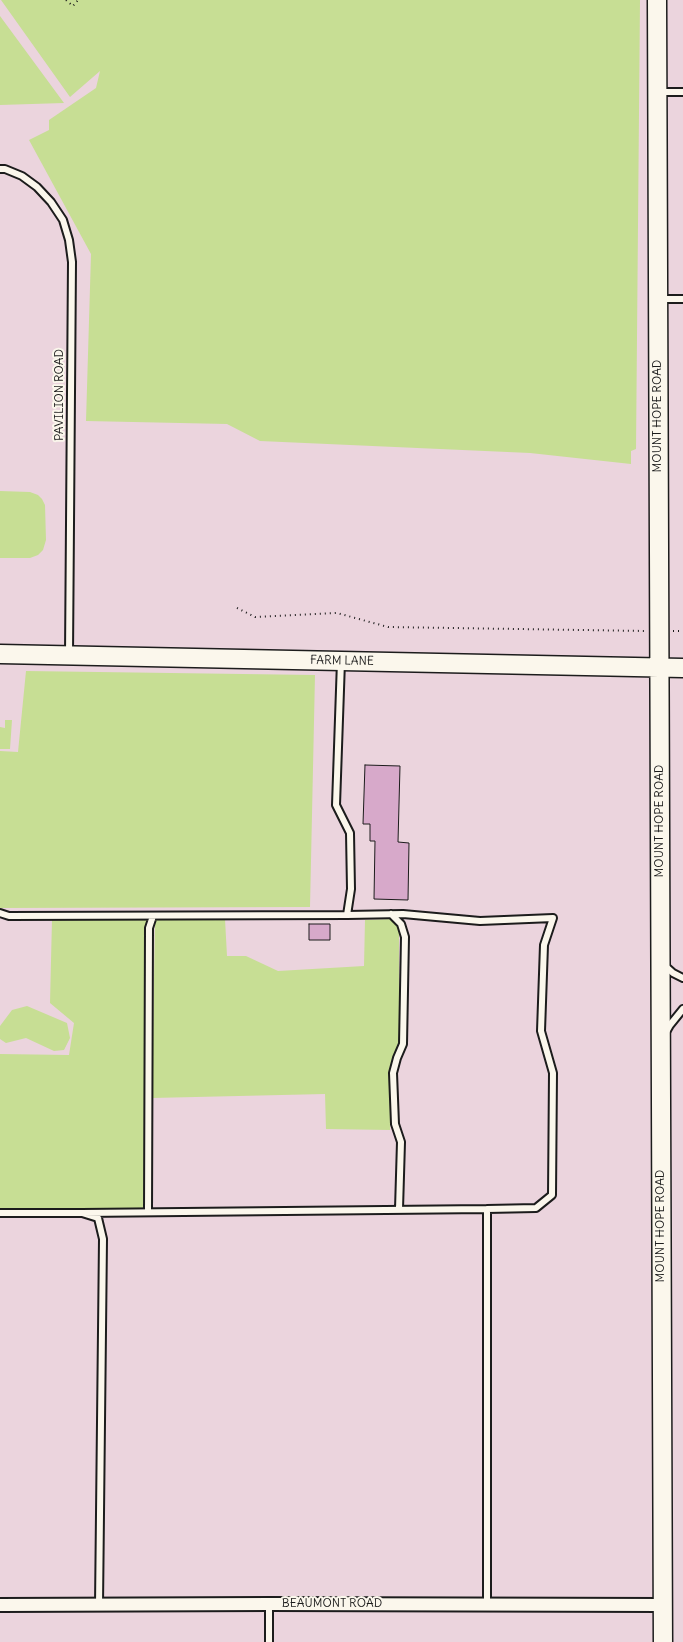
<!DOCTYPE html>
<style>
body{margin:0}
canvas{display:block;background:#f4e7e5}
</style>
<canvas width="683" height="1642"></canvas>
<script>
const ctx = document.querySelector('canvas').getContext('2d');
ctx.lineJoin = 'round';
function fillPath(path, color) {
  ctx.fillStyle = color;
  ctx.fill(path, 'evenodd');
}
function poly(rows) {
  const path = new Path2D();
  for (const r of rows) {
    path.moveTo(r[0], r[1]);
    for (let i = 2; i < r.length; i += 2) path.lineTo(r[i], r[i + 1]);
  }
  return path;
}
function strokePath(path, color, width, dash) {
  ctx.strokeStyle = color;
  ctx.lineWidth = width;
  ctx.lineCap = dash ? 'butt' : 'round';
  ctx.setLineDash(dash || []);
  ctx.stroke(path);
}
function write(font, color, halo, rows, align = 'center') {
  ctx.font = font + ' Delius,sans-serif';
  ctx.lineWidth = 4;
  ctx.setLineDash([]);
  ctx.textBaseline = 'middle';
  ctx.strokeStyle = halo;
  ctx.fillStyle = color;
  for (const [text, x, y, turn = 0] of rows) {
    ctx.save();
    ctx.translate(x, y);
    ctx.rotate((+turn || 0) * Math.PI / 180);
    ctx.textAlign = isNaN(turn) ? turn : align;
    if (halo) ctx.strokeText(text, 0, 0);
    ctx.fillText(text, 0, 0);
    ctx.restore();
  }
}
const built = poly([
 [0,0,683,0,683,1642,0,1642]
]);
const green = poly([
 [1,0,640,0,636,449,631,451,631,464,530,453,260,441,227,424,86,421,91,254,29,140,49,130,49,120,96,88,100,71,70,97],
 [0,16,64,103,0,105],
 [0,491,30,492,38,495,42,499,45,505,46,540,43,550,38,555,30,558,0,558],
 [26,671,315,675,310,907,0,908,0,751,18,752],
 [5,720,12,720,10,749,0,749,0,727,5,728],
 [148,918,145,1208,0,1209,0,1054,69,1055,74,1023,50,1003,52,919],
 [155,919,225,919,227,956,246,956,278,971,364,966,365,920,392,919,399,928,399,1042,391,1062,390,1130,326,1129,325,1094,152,1098],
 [27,1006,67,1023,70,1038,64,1050,54,1051,26,1038,6,1043,0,1039,0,1026,12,1010]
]);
const building = poly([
 [365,765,400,766,398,842,409,843,408,900,374,899,375,841,370,841,370,824,363,824,365,765],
 [309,924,330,924,330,940,309,940,309,924]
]);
const path = poly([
 [66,0,73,6,78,0],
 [237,608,255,617,337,613,388,627,646,631],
 [673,631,683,631]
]);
const lane = poly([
 [659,92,683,92],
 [0,169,5,169,22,176,37,187,51,202,63,220,69,240,72,262,69,654],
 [661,299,683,299],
 [341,661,336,805,350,833,351,889,347,915,403,914,480,921,553,918,544,945,541,1031,553,1073,552,1195,536,1208,487,1209],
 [0,913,9,916,347,915],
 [391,914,401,924,405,937,403,1044,397,1058,393,1073,395,1124,401,1142,399,1209],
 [664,965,673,973,683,978],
 [666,1032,670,1025,683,1009],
 [148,1212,149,928,153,916],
 [0,1213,82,1213,98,1218,103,1239,99,1605],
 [82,1213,487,1209,487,1604],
 [269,1604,269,1642]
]);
const street = poly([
 [0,1605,269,1604,663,1605]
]);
const secondary = poly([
 [657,0,663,1642],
 [0,654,683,668]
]);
const streetNames = [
 ["PAVILION ROAD",60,395,-90],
 ["MOUNT HOPE ROAD",658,416,-90],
 ["FARM LANE",342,661,1],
 ["MOUNT HOPE ROAD",660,821,-90],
 ["MOUNT HOPE ROAD",661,1226,-90],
 ["BEAUMONT ROAD",332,1604]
];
fillPath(built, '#ebd4dd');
fillPath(green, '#c7de94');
fillPath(building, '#d7a9ca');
strokePath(building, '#1c1c1c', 1);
strokePath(lane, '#1c1c1c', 10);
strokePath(street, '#1c1c1c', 16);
strokePath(secondary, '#1c1c1c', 21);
strokePath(path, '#1c1c1c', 2, [1, 4]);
strokePath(lane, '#fbf7ec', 6);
strokePath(street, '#fbf7ec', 12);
strokePath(secondary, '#fbf7ec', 18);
write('12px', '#1c1c1c', '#fbf7ec', streetNames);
</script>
